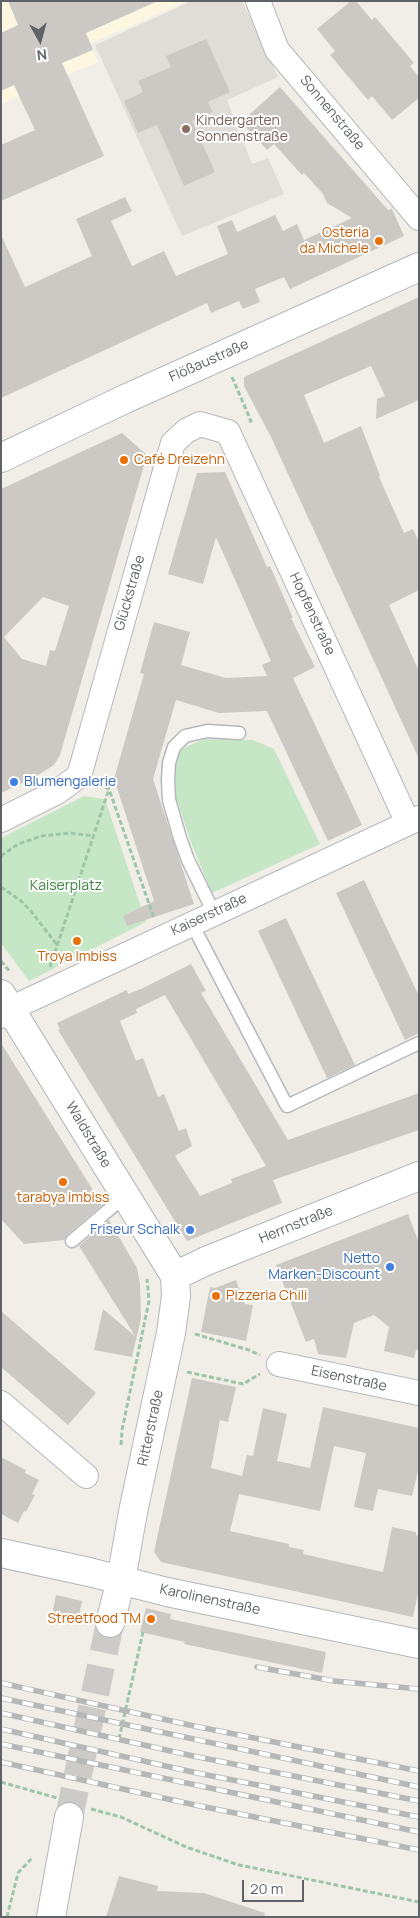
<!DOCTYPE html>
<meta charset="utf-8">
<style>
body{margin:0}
#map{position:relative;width:420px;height:1918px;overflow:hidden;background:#f1eee8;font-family:Manrope,sans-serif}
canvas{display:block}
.frame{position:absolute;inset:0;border:2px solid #5f6367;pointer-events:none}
.north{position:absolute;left:15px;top:15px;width:50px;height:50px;-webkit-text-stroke:4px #fff;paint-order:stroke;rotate:173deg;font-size:14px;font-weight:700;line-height:20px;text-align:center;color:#5f6367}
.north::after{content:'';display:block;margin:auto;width:18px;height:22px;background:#5f6367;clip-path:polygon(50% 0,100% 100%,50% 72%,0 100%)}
.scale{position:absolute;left:242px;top:1880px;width:62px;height:22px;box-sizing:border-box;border:2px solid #5f6367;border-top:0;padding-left:6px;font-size:15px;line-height:18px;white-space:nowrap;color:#5f6367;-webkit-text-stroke:4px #fff;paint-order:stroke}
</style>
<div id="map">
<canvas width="420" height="1918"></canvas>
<div class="frame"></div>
<div class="north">N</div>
<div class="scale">20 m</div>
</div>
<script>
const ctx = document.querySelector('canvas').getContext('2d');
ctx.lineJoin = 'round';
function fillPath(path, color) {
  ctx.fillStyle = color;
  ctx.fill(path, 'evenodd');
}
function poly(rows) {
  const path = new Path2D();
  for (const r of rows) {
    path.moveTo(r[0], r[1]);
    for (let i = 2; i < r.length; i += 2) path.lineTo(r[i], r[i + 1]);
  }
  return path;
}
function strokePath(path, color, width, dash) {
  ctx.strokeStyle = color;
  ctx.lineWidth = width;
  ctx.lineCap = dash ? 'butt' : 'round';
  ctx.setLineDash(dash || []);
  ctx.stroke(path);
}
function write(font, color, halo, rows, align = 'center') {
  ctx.font = font + ' Manrope,sans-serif';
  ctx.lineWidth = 4;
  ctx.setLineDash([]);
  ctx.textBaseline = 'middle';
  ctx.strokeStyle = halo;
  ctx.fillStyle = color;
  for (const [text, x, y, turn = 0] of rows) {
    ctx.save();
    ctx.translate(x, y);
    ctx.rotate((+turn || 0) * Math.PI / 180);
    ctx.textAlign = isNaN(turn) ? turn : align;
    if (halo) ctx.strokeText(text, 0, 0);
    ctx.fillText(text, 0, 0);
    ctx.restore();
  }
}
const commercial = poly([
 [1,1,187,1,90,44,98,62,1,104]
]);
const education = poly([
 [192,1,242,1,278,77,227,100,252,164,268,158,284,194,182,236,95,45]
]);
const green = poly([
 [204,739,253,740,274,749,320,844,212,893,192,845,172,786,177,751],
 [84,796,105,799,146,922,29,981,1,943,1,838]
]);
const building = poly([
 [8,1,158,1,86,33,93,50,62,63,104,156,1,201,1,145,35,130,14,85,1,91,1,33,18,25],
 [351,1,356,1,372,20,375,17,414,63,410,66,419,77,419,98,392,120,372,96,368,100,330,55,335,51,317,29],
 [206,39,230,92,208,102,213,112,192,121,215,172,184,186,157,125,138,133,124,101,143,92,138,81,171,67,166,56],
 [280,87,388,210,392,209,404,236,290,289,284,277,255,289,260,302,243,309,239,301,211,313,207,303,1,398,1,235,25,287,92,256,76,219,125,197,132,211,111,221,132,266,164,251,176,276,228,254,217,226,232,220,237,232,275,215,283,231,297,224,304,240,352,218,327,203,323,194,304,173,302,175,274,144,267,150,241,122],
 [419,297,419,400,376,419,377,399,385,396,371,366,304,395,324,443,361,426,380,476,379,477,404,533,413,529,419,542,419,590,389,605,419,671,419,759,271,437,244,386,244,377],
 [122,433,147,455,60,755,54,765,35,777,1,793,1,489],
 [43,597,69,606,55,651,50,650,46,666,22,659,4,637],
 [225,472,267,567,270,566,293,618,291,618,315,667,293,678,362,825,328,841,267,711,219,713,176,700,153,779,194,904,127,926,123,916,154,901,114,779,144,674,140,673,154,622,190,632,181,665,226,678,267,676,262,665,271,661,216,537,203,584,168,574,197,473],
 [364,880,419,996,419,1033,405,1040,336,893],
 [286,918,355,1065,327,1078,258,931],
 [191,964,206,991,201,993,288,1140,419,1093,419,1130,273,1180,282,1203,187,1241,58,1030,60,1029,57,1023,127,990,128,994,141,989],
 [165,995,266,1166,231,1179,232,1183,200,1196,175,1156,192,1146,186,1128,179,1131,164,1094,158,1097,143,1058,136,1061,120,1021,137,1013,136,1009],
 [1,1043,101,1203,101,1206,67,1235,64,1240,24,1244,1,1219],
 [408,1214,419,1243,419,1350,416,1350,414,1358,384,1351,389,1327,374,1315,354,1323,346,1358,318,1354,314,1339,306,1342,276,1265],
 [109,1220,137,1268,140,1284,141,1318,132,1357,94,1350,103,1309,135,1336,79,1246],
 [236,1280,245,1304,253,1305,246,1341,201,1332,210,1287,215,1288],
 [1,1311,96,1393,68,1425,1,1367],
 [192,1378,236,1387,228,1422,220,1420,211,1468,242,1476,247,1455,253,1456,263,1408,287,1414,277,1461,310,1468,323,1407,419,1428,419,1467,412,1496,378,1489,373,1511,354,1507,366,1453,334,1446,320,1511,239,1494,230,1531,289,1544,289,1547,304,1550,303,1554,383,1572,392,1527,416,1532,416,1535,419,1536,419,1589,413,1617,161,1562,154,1552],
 [1,1457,26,1470,25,1473,39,1480,32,1494,35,1495,26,1512,24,1511,18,1523,1,1514],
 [56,1595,82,1601,78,1621,52,1615],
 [146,1608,171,1614,170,1619,326,1652,322,1673,184,1644,185,1642,140,1632],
 [119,1876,158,1886,157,1891,204,1893,265,1913,264,1917,106,1917]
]);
const secondaryTunnel = poly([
 [69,1817,110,1623]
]);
const path = poly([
 [232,377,251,421,247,423],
 [98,784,109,789,154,918],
 [1,856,18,844,42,836,70,833,94,836],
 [1,887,21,901,31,911,57,945],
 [1,961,10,972],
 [50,967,109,789],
 [195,1334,249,1350,260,1355],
 [187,1372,243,1384,260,1374],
 [121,1445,122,1430,149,1301,147,1279],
 [119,1739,143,1632],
 [1,1782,57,1798],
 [91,1809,121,1817,186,1847,239,1865,419,1902],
 [7,1917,18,1873,33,1857]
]);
const lane = poly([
 [214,913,188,860,180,838,169,800,168,780,169,763,174,747,185,736,207,731,239,733],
 [192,924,287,1106,419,1043],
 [72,1241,125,1196]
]);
const street = poly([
 [258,1,277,50,419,218],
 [1,820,57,792,79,776,173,443,186,431,200,424,228,432,408,823],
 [1,1016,12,1008,419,818],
 [279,1364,419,1393],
 [1,1403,86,1476]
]);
const secondary = poly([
 [1,458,125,399,419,267],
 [1,994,175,1276,176,1296,171,1333,133,1512,121,1580,110,1623],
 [175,1276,206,1261,419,1176],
 [1,1553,89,1572,167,1592,419,1644],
 [51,1917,69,1817]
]);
const rail = poly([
 [257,1667,334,1681,419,1689],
 [1,1683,194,1726,419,1771],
 [1,1698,419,1787],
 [1,1713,193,1756,419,1801],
 [1,1729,197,1773,419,1817],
 [1,1744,419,1832],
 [1,1762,195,1805,419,1850]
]);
const markers = [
 [186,129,5,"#8d6e63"],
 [379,241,5,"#e8710a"],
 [124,460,5,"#e8710a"],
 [14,782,5,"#3f7fe0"],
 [77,941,5,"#e8710a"],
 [63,1182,5,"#e8710a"],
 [190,1230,5,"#3f7fe0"],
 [390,1267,5,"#3f7fe0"],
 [216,1296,5,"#e8710a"],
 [151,1619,5,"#e8710a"]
];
const streetNames = [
 ["Sonnenstraße",332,113,50],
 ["Flößaustraße",209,361,-24],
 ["Glückstraße",130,593,-74],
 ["Hopfenstraße",312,614,65],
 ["Kaiserstraße",209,915,-25],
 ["Waldstraße",88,1135,59],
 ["Herrnstraße",296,1225,-22],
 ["Eisenstraße",349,1379,12],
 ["Ritterstraße",151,1428,-78],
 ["Karolinenstraße",210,1600,12]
];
const educationNames = [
 ["Kindergarten",196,121],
 ["Sonnenstraße",196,137]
];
const foodNames = [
 ["Osteria",369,233],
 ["da Michele",369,249],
 ["Café Dreizehn",134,460,"left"],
 ["Troya Imbiss",77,957,"center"],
 ["tarabya imbiss",63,1198,"center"],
 ["Pizzeria Chili",226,1296,"left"],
 ["Streetfood TM",141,1619]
];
const shopNames = [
 ["Blumengalerie",24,782,"left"],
 ["Friseur Schalk",180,1230],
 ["Netto",380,1259],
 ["Marken-Discount",380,1275]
];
const parkNames = [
 ["Kaiserplatz",66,886]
];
fillPath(commercial, '#fdf6e0');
fillPath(education, '#e0ddd6');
fillPath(green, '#c6e7c5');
fillPath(building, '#ccc9c4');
strokePath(secondaryTunnel, '#cccbc8', 28, [28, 14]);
strokePath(lane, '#b5b8bc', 15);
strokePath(street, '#b5b8bc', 26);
strokePath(secondary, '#b4b7bb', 30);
strokePath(path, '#9dc6a8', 3, [5, 2.5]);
strokePath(lane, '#fff', 12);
strokePath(street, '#fff', 24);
strokePath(secondary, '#fff', 28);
strokePath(rail, '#b6b7b7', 5.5);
strokePath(rail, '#fff', 4, [11]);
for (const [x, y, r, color] of markers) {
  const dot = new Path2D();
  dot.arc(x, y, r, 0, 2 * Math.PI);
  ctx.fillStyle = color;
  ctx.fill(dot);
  strokePath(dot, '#fff', 2);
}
write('14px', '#5f6367', '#fff', streetNames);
write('14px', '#785e54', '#fff', educationNames, 'left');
write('14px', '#c56008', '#fff', foodNames, 'right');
write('14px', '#366cbe', '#fff', shopNames, 'right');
write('14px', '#38853a', '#fff', parkNames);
</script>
